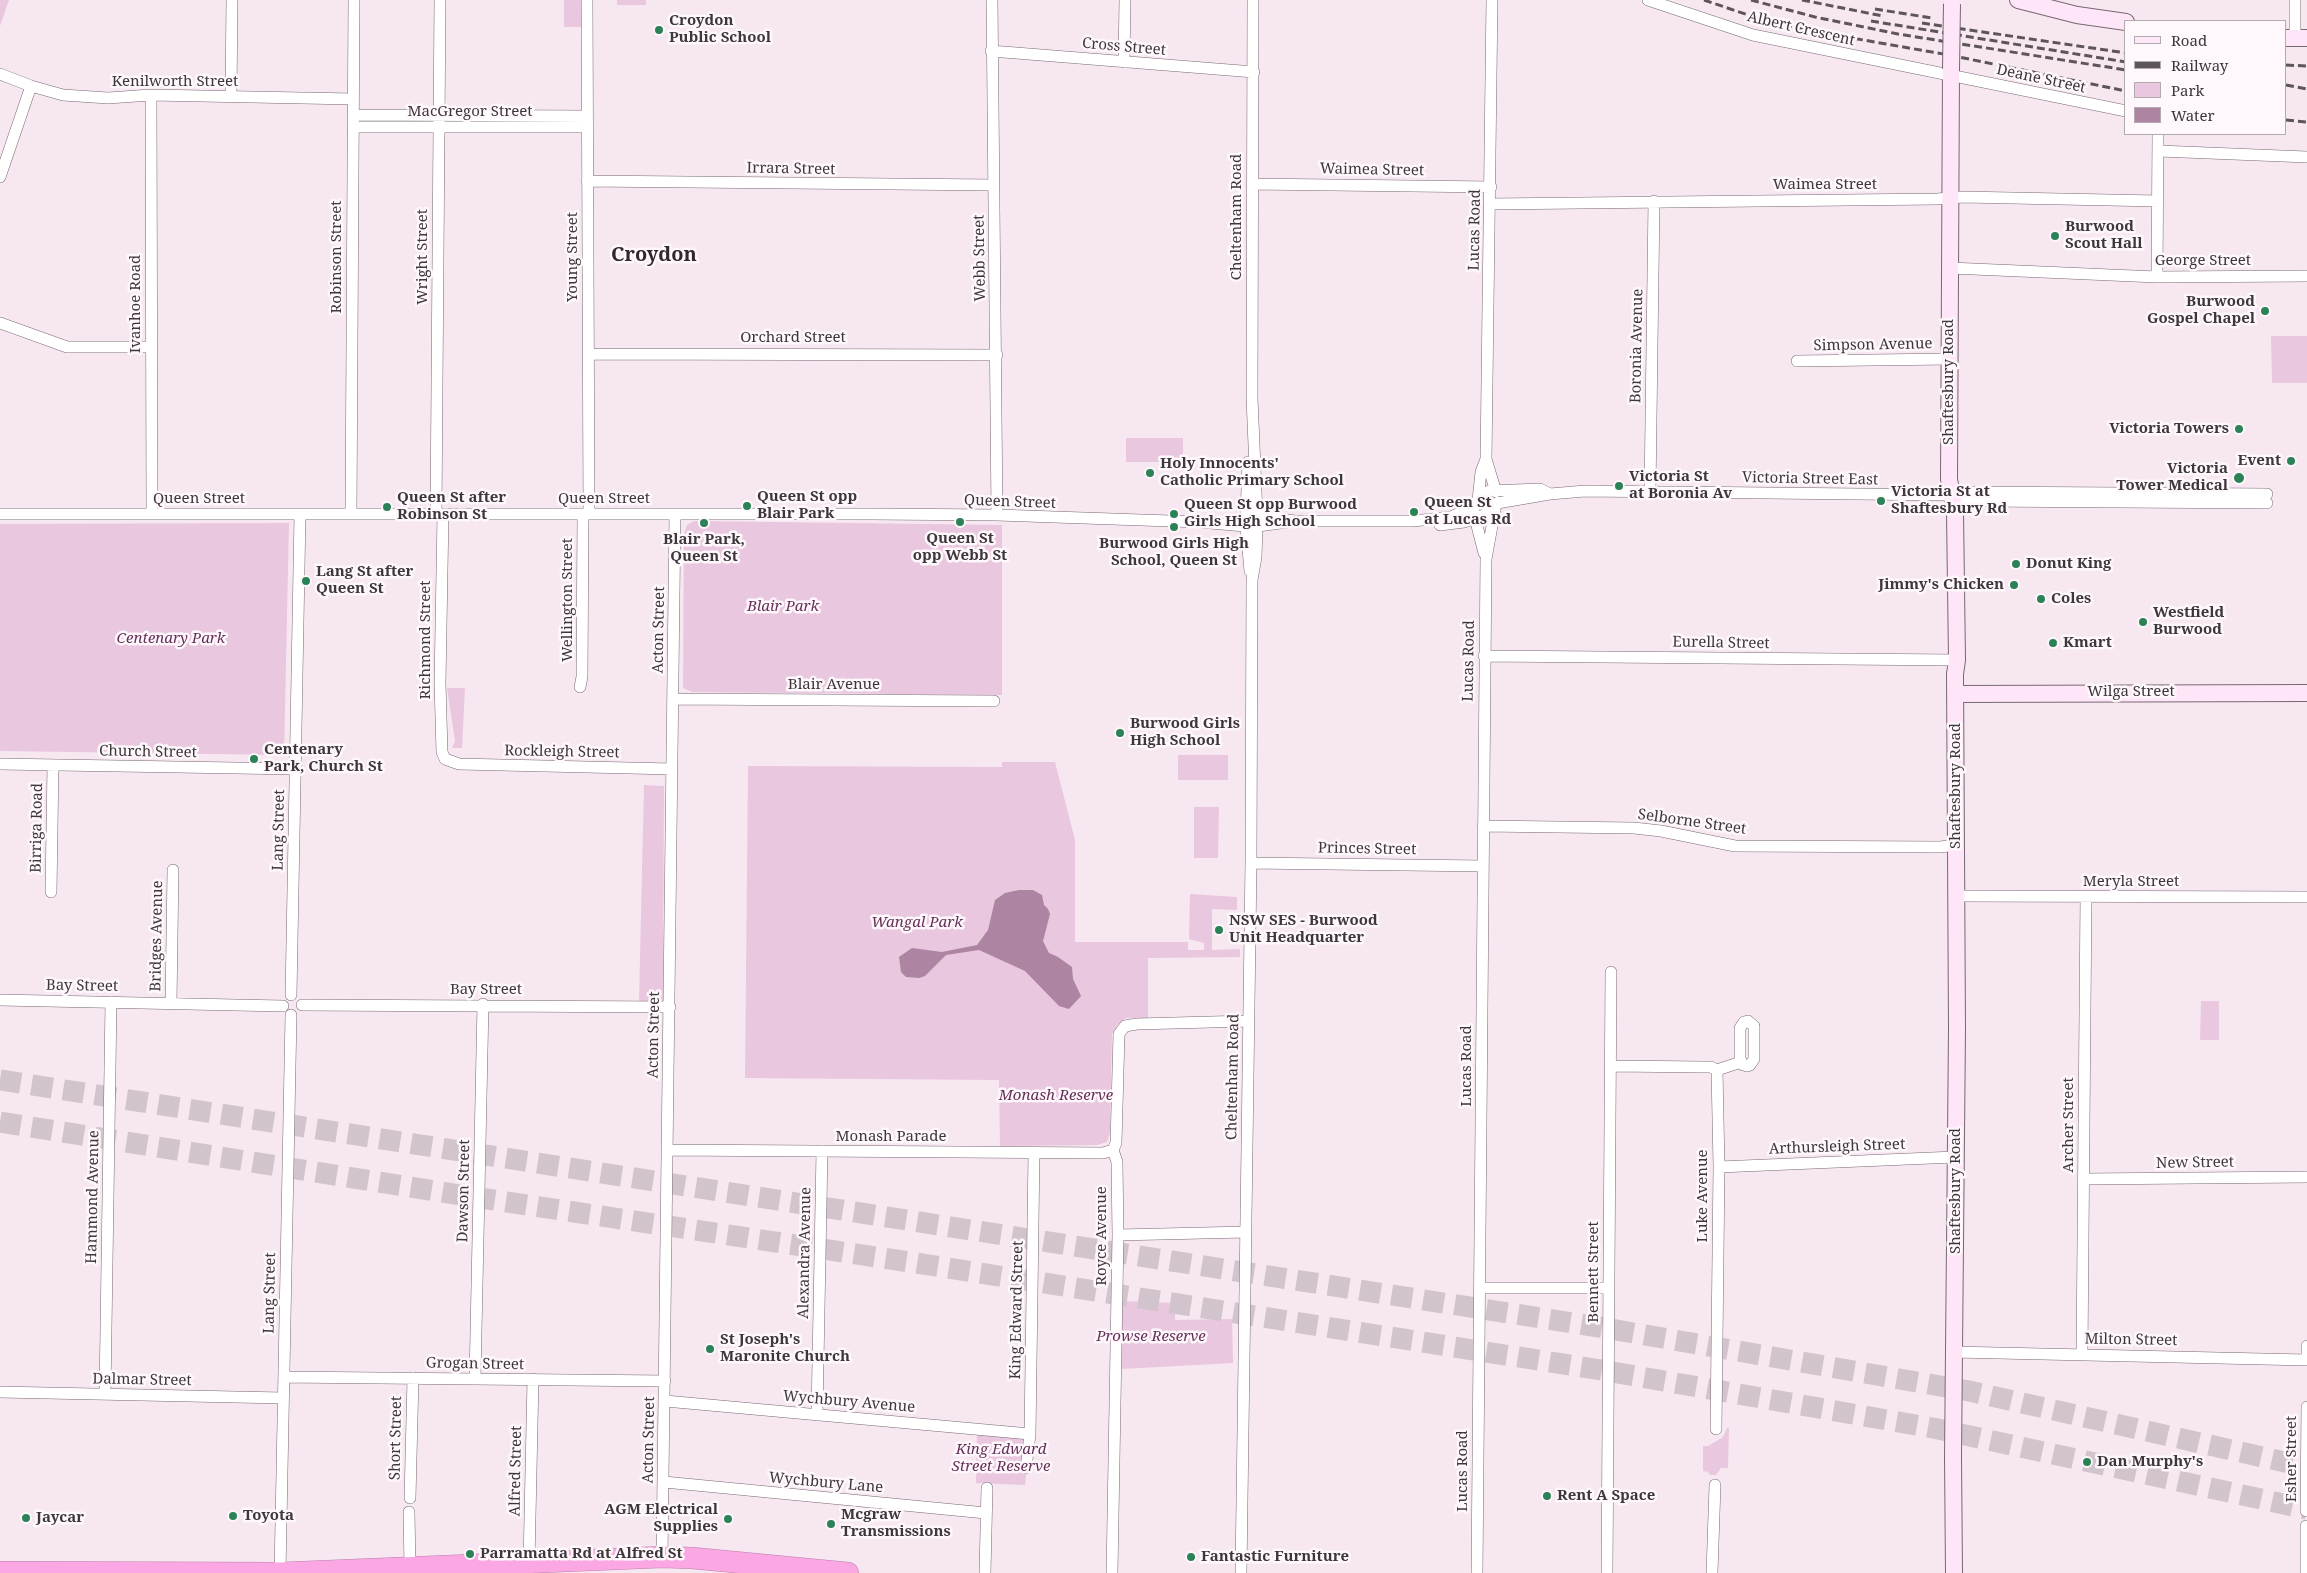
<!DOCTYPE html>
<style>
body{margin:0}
#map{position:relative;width:2307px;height:1573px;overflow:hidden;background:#f7e7f1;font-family:"Noto Serif",serif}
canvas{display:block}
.legend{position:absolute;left:2124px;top:20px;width:162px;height:115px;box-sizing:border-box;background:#fef7fb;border:1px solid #b1aaae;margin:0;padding:6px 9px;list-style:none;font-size:15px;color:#3d373b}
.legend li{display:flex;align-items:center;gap:10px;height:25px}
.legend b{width:25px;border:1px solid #b1aaae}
</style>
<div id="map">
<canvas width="2307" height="1573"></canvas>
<ul class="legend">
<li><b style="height:6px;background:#fee5f7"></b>Road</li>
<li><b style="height:6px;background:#5d555a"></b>Railway</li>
<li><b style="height:14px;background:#e9c7de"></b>Park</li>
<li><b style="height:14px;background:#ad84a1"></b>Water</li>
</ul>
</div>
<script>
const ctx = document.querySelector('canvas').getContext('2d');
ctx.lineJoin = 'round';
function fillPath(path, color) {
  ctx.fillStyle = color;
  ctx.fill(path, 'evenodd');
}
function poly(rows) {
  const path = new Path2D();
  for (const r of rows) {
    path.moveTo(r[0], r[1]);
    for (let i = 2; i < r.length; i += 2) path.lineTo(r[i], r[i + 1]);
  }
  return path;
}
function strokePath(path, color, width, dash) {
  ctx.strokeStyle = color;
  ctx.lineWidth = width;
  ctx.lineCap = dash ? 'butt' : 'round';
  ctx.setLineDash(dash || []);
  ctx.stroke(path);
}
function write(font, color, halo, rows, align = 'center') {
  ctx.font = font + ' "Noto Serif",serif';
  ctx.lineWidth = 5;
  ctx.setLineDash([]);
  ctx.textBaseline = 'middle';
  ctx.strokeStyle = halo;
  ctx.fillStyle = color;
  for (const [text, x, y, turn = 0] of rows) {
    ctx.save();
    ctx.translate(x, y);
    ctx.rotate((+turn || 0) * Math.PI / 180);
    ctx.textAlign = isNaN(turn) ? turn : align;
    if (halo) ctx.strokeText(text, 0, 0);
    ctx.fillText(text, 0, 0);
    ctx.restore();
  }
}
const green = poly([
 [0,0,9,0,0,26],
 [564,0,584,0,585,27,564,27],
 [617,0,646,0,646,5,617,5],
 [2271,336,2307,336,2307,383,2272,383],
 [1126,438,1183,438,1183,462,1126,462],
 [694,521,1002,525,1002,695,692,692,683,688,684,534,687,525],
 [289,523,284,755,0,751,0,524],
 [447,688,465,688,462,748,452,748,455,741],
 [1178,755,1228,755,1228,780,1178,780],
 [1002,762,1055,762,1075,840,1075,942,1188,942,1188,950,1204,950,1204,943,1189,939,1190,894,1237,897,1237,910,1212,909,1212,950,1240,949,1240,957,1148,958,1148,1018,1126,1018,1118,1024,1112,1034,1110,1133,1107,1142,1097,1145,1000,1146,999,1080,745,1078,748,766,1002,767],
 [644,785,664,786,663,1003,639,1002],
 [1194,807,1219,807,1218,858,1194,858],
 [2201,1001,2219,1001,2219,1040,2200,1040],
 [1122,1301,1175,1303,1175,1320,1232,1319,1233,1363,1121,1369],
 [1727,1428,1729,1428,1728,1468,1721,1468,1716,1475,1710,1475,1708,1472,1703,1471,1703,1446,1708,1446,1723,1437],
 [977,1429,1030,1434,1025,1485,976,1483]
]);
const water = poly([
 [1019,890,1033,890,1042,895,1044,905,1048,909,1050,914,1043,941,1049,953,1058,957,1072,967,1073,979,1081,996,1069,1009,1059,1006,1025,971,979,950,946,955,925,976,919,978,906,977,901,972,899,957,912,948,942,952,977,945,988,930,995,900,1005,893]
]);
const highwayTunnel = poly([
 [0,1080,1599,1327,1969,1391,2307,1467],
 [0,1122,460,1195,903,1261,1595,1369,1933,1428,2307,1509]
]);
const street = poly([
 [587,0,589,514],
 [992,0,997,515],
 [1253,0,1252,398,1257,515],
 [1648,0,1753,35,2126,111],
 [2295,38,2295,0],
 [991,51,1254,72],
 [1124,62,1125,0],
 [0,74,31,86,63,95,108,98,151,95,353,99],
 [151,95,152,514],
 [231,96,232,0],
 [353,115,587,116],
 [353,127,587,127],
 [2159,151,2307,157],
 [0,177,31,86],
 [587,181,994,185],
 [1252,184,1491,187],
 [1491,204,1937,199,1963,197,2158,201],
 [1950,268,2157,277,2307,276],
 [2157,277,2158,134],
 [0,323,67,347,152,347],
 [589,354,997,355],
 [1797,361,1949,359],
 [1486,459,1496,492],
 [1650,492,1654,201],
 [1955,496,1976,501,2267,503],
 [1478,500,1481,472,1486,459,1492,0],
 [1497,503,1550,494,1585,491,1950,495,1970,492,2267,494],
 [0,514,872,514,997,515,1199,522,1245,526],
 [351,514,354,0],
 [436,514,440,0],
 [443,515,440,683,442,752,445,759,459,764,672,769],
 [1246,515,1248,462],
 [1295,521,1258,516,1253,513,1246,515,1243,522,1246,527,1251,529,1258,526,1295,521,1413,521,1451,517,1473,507],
 [1440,525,1464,522,1484,515,1495,505],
 [1246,527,1250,571],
 [1484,553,1475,518,1473,507,1476,502,1489,491,1540,489,1550,494],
 [1484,656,1957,660],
 [580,687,582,677,583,514],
 [673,699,994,701],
 [0,764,295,769],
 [1483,826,1634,828,1661,831,1735,846,1940,847,1956,845],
 [1251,863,1483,866],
 [51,892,53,765],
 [1956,896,2307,897],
 [291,995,300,515],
 [0,1000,283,1006],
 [171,1003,173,870],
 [302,1005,670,1007],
 [1748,1021,1754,1026,1754,1059,1750,1065,1747,1066,1743,1065,1740,1059,1740,1028,1744,1022,1748,1021],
 [1612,1066,1703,1067,1711,1067,1717,1070,1719,1167,1716,1429],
 [1717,1070,1741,1062],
 [668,1150,1103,1153,1113,1150],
 [1719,1167,1955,1157],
 [2084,1179,2307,1177],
 [1118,1235,1246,1232],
 [1479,1288,1608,1288],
 [2307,1346,2307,1354],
 [1954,1352,2307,1360],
 [2082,1354,2086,897],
 [284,1377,665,1381],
 [475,1379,483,1004],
 [0,1392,283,1398],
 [105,1394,111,1002],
 [665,1401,1030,1434],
 [817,1415,822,1151],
 [1026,1468,1030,1434,1034,1153],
 [664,1482,986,1513],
 [410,1498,413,1378],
 [2306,1511,2307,1407],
 [409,1512,410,1568],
 [662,1557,675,514],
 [529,1563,533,1379],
 [280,1573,291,1015],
 [985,1573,987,1488],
 [1112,1573,1118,1235,1117,1162,1113,1150,1116,1143,1119,1034,1125,1026,1137,1024,1248,1021],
 [1241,1573,1251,863,1252,580,1256,557,1257,527],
 [1477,1573,1486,559,1496,504],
 [1607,1573,1611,972],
 [1712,1573,1715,1485],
 [2306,1573,2306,1526]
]);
const secondary = poly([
 [2018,0,2077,15,2126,22],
 [2286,38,2307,38],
 [1951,69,1949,479,1955,513,1957,660,1955,674,1957,1029,1953,1457,1954,1573],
 [1955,694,2307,693]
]);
const highway = poly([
 [0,1572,280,1573,662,1557,692,1558,848,1573]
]);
const rail = poly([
 [1704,0,1754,17,1812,31,1949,55,2126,91],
 [1751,0,1815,17,1898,34,2126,70],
 [1802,0,1883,16],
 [1875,9,1932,18],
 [1871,21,2126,62],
 [1922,23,2126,53],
 [2286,65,2307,66],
 [2286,85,2307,89],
 [2286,120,2307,122]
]);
const secondaryBridge = poly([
 [1951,69,1952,4]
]);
const markers = [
 [659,30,5,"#2b8256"],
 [2055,236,5,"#2b8256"],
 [2265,311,5,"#2b8256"],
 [2239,429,5,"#2b8256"],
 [2291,461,5,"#2b8256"],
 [1150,473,5,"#2b8256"],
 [2239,478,6,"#2b8256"],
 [1619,486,5,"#2b8256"],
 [1881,501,5,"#2b8256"],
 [747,506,5,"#2b8256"],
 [387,507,5,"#2b8256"],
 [1414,512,5,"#2b8256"],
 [1174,514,5,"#2b8256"],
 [960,522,5,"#2b8256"],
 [704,523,5,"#2b8256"],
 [1174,527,5,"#2b8256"],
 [2016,564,5,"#2b8256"],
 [306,581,5,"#2b8256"],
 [2014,585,5,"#2b8256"],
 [2041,599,5,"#2b8256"],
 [2143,622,5,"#2b8256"],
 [2053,643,5,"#2b8256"],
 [1120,733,5,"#2b8256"],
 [254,759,5,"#2b8256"],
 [1219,930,5,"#2b8256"],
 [710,1349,5,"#2b8256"],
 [2087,1462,5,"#2b8256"],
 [1547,1496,5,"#2b8256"],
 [233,1516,5,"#2b8256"],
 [26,1518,5,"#2b8256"],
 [728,1519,5,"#2b8256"],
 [831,1524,5,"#2b8256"],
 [470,1554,5,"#2b8256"],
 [1191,1557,5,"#2b8256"]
];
const poiNames = [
 ["Croydon",669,21],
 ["Public School",669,38],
 ["Burwood",2065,227],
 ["Scout Hall",2065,244],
 ["Burwood",2255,302,"right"],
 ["Gospel Chapel",2255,319,"right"],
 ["Victoria Towers",2229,429,"right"],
 ["Event",2281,461,"right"],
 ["Holy Innocents'",1160,464],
 ["Catholic Primary School",1160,481],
 ["Victoria",2228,469,"right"],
 ["Tower Medical",2228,486,"right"],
 ["Victoria St",1629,477],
 ["at Boronia Av",1629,494],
 ["Victoria St at",1891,492],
 ["Shaftesbury Rd",1891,509],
 ["Queen St opp",757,497],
 ["Blair Park",757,514],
 ["Queen St after",397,498],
 ["Robinson St",397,515],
 ["Queen St",1424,503],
 ["at Lucas Rd",1424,520],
 ["Queen St opp Burwood",1184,505],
 ["Girls High School",1184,522],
 ["Queen St",960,539,"center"],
 ["opp Webb St",960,556,"center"],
 ["Blair Park,",704,540,"center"],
 ["Queen St",704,557,"center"],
 ["Burwood Girls High",1174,544,"center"],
 ["School, Queen St",1174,561,"center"],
 ["Donut King",2026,564],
 ["Lang St after",316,572],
 ["Queen St",316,589],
 ["Jimmy's Chicken",2004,585,"right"],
 ["Coles",2051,599],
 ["Westfield",2153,613],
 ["Burwood",2153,630],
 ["Kmart",2063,643],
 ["Burwood Girls",1130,724],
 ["High School",1130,741],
 ["Centenary",264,750],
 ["Park, Church St",264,767],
 ["NSW SES - Burwood",1229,921],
 ["Unit Headquarter",1229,938],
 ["St Joseph's",720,1340],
 ["Maronite Church",720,1357],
 ["Dan Murphy's",2097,1462],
 ["Rent A Space",1557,1496],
 ["AGM Electrical",718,1510,"right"],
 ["Supplies",718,1527,"right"],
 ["Mcgraw",841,1515],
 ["Transmissions",841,1532],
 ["Toyota",243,1516],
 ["Jaycar",36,1518],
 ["Parramatta Rd at Alfred St",480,1554],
 ["Fantastic Furniture",1201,1557]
];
const streetNames = [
 ["Albert Crescent",1801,29,13],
 ["Cross Street",1124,47,5],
 ["Deane Street",2041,79,12],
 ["Kenilworth Street",175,82],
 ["MacGregor Street",470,112],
 ["Irrara Street",791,169,1],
 ["Waimea Street",1372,170,1],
 ["Waimea Street",1825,185],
 ["Cheltenham Road",1237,217,-90],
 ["Lucas Road",1475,230,-89],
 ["Robinson Street",337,257,-90],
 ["Wright Street",423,257,-90],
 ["Young Street",573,257,-90],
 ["Webb Street",980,258,-91],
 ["George Street",2203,261],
 ["Ivanhoe Road",136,304,-90],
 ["Orchard Street",793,338],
 ["Simpson Avenue",1873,345,-1],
 ["Boronia Avenue",1637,346,-89],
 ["Shaftesbury Road",1949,382,-90],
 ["Victoria Street East",1810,479,1],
 ["Queen Street",199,499],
 ["Queen Street",604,499],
 ["Queen Street",1010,502,2],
 ["Wellington Street",568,600,-90],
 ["Acton Street",659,630,-89],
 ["Richmond Street",426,640,-90],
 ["Eurella Street",1721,643,1],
 ["Lucas Road",1469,661,-89],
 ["Blair Avenue",834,685],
 ["Wilga Street",2131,692],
 ["Church Street",148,752,1],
 ["Rockleigh Street",562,752,1],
 ["Shaftesbury Road",1956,786,-90],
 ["Selborne Street",1692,822,8],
 ["Birriga Road",37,828,-89],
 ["Lang Street",279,830,-89],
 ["Princes Street",1367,849,1],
 ["Meryla Street",2131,882],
 ["Bridges Avenue",157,936,-89],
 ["Bay Street",82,986,1],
 ["Bay Street",486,990],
 ["Acton Street",654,1035,-89],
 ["Lucas Road",1467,1066,-90],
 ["Cheltenham Road",1233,1077,-89],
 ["Archer Street",2069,1125,-90],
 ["Monash Parade",891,1137],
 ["Arthursleigh Street",1837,1147,-2],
 ["New Street",2195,1163,-1],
 ["Dawson Street",464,1191,-89],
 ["Shaftesbury Road",1956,1191,-90],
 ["Luke Avenue",1703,1196,-90],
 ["Hammond Avenue",93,1197,-89],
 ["Royce Avenue",1102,1236,-90],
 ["Alexandra Avenue",805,1253,-89],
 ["Bennett Street",1594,1272,-90],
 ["Lang Street",270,1293,-89],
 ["King Edward Street",1017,1310,-89],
 ["Milton Street",2131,1340,1],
 ["Grogan Street",475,1364,1],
 ["Dalmar Street",142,1380,1],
 ["Wychbury Avenue",849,1402,5],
 ["Short Street",396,1438,-89],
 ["Acton Street",649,1440,-89],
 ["Esher Street",2292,1459,-90],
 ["Alfred Street",516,1471,-89],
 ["Lucas Road",1463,1471,-90],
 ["Wychbury Lane",826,1483,5]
];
const parkNames = [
 ["Blair Park",783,607],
 ["Centenary Park",171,639],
 ["Wangal Park",917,923],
 ["Monash Reserve",1056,1096],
 ["Prowse Reserve",1151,1337],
 ["King Edward",1001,1450],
 ["Street Reserve",1001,1467]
];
const districtNames = [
 ["Croydon",654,255]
];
fillPath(green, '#e9c7de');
fillPath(water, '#ad84a1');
strokePath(highwayTunnel, '#d2c4cd', 21, [21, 11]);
strokePath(street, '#776973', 12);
strokePath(secondary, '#776973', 18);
strokePath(highway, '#b880a8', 22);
strokePath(street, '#fff', 11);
strokePath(secondary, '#fee5f7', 16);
strokePath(highway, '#faa7e3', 21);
strokePath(rail, '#5d555a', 3, [8, 4]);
strokePath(secondaryBridge, '#776973', 18, []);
strokePath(secondaryBridge, '#fee5f7', 16);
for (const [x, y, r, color] of markers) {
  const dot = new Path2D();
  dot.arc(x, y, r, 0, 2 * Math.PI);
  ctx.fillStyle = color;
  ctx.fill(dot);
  strokePath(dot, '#fef7fb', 2);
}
write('bold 15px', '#3d373b', '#fef7fb', poiNames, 'left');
write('15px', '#3d373b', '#fef7fb', streetNames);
write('italic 15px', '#653058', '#fef7fb', parkNames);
write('bold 20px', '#32272f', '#fef7fb', districtNames);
</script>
